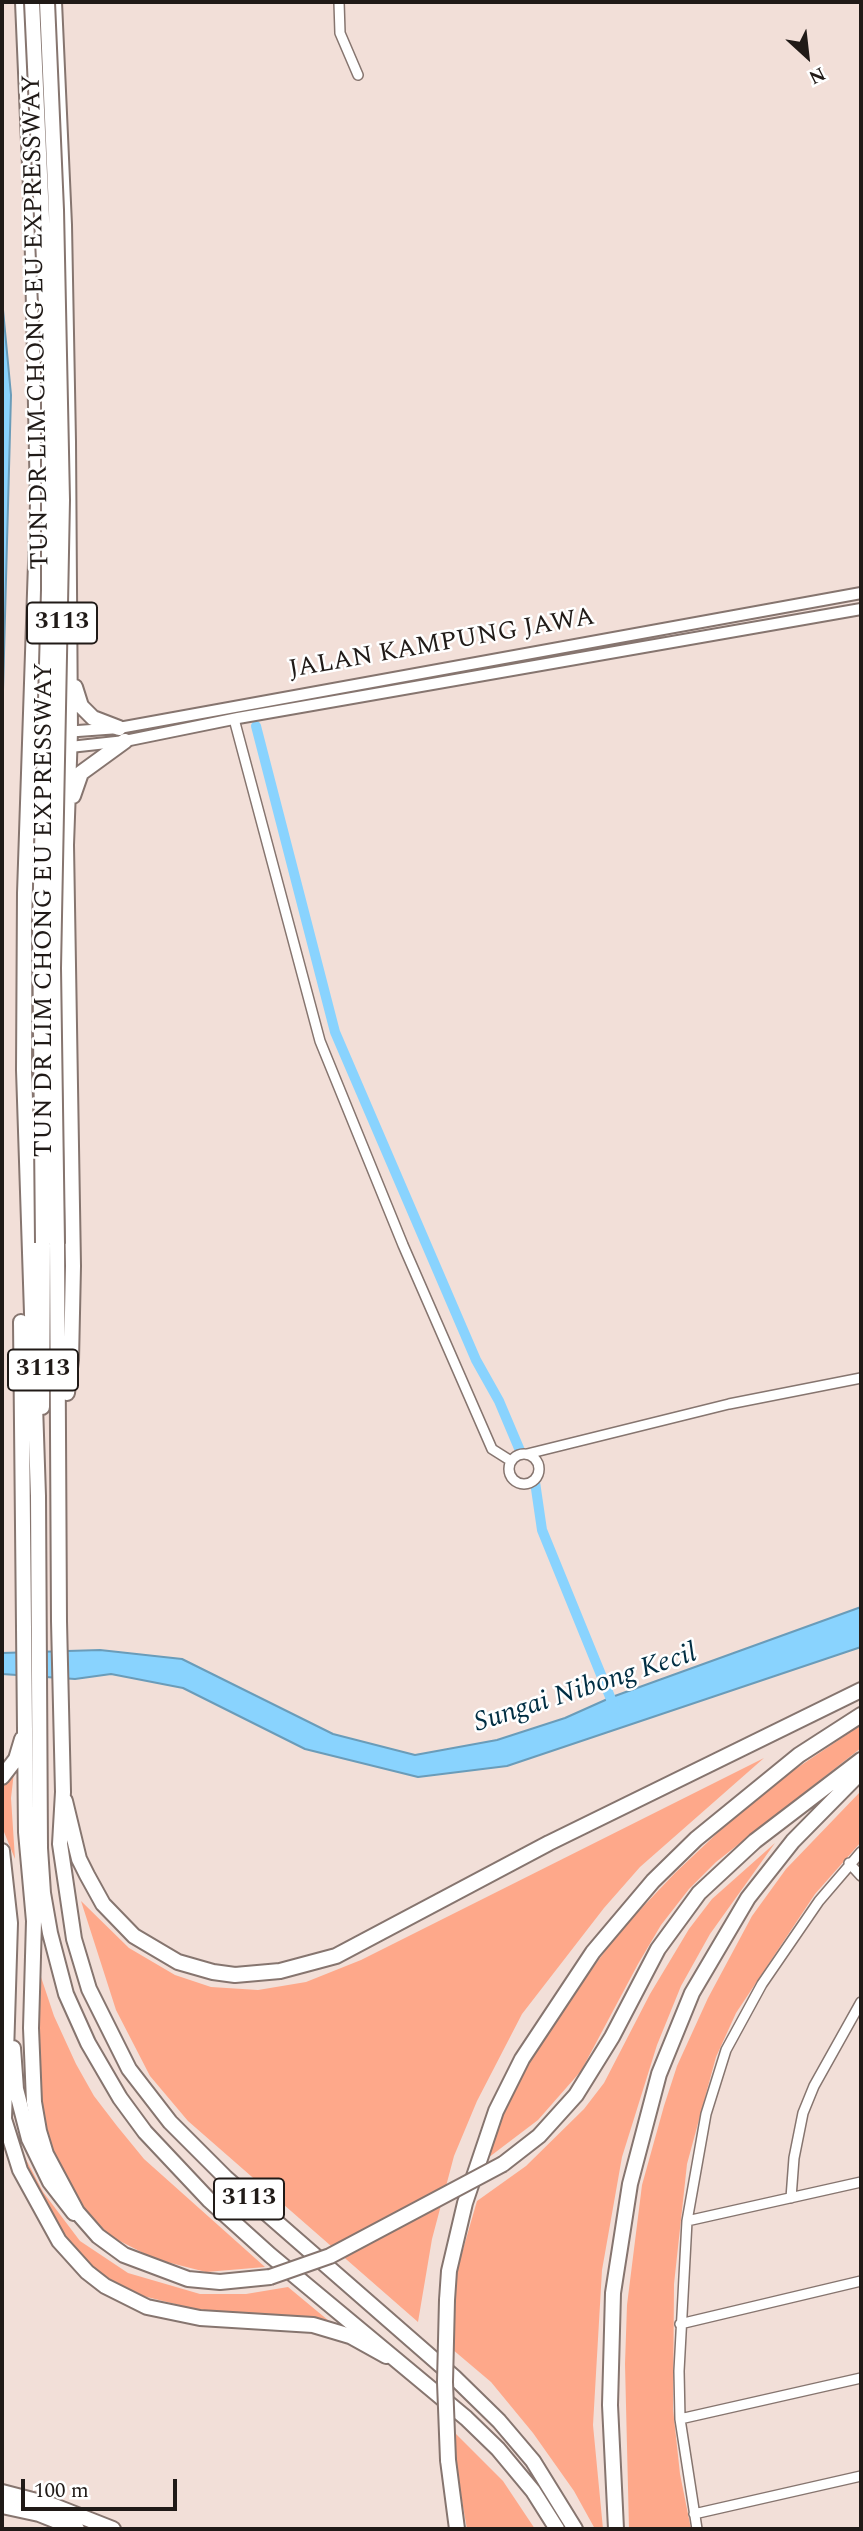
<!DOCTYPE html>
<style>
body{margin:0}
#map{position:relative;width:863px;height:2531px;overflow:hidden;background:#f2dfd8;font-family:Spectral,serif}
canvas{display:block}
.frame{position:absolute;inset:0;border:4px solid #201a17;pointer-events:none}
.north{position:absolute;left:772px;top:21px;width:70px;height:70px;-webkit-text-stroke:5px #fff;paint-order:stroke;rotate:153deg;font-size:19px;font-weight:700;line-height:28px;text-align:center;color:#201a17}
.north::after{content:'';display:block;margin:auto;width:24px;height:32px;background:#201a17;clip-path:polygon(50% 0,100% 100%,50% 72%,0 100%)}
.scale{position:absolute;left:21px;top:2479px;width:156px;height:32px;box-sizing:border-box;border:4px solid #201a17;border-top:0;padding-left:9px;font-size:21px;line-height:24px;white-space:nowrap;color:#201a17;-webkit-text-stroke:5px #fff;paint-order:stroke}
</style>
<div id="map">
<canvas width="863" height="2531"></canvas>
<div class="frame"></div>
<div class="north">N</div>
<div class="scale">100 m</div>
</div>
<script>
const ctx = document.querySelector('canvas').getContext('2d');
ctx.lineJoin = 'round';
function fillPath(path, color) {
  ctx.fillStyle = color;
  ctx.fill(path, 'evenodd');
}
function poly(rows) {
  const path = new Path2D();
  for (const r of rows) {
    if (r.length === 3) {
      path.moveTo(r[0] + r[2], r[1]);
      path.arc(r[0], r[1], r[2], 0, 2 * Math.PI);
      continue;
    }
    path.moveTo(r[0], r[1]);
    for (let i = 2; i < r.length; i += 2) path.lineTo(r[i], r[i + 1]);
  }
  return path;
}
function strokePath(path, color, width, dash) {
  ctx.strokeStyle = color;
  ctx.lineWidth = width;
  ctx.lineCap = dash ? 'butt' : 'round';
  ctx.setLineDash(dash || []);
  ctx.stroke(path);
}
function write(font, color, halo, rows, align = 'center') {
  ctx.font = font + ' Spectral,serif';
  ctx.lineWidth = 5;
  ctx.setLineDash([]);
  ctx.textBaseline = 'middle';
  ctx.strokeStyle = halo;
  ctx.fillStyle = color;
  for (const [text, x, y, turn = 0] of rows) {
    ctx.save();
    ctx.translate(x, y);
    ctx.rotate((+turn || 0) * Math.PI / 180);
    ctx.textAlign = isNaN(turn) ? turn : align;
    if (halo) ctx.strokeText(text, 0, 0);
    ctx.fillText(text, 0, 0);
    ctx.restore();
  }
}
const green = poly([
 [861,1725,861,1748,716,1862,689,1889,661,1925,638,1964,581,2071,538,2120,480,2164,517,2081,562,2010,619,1932,675,1873,728,1823,791,1772],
 [764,1758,640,1867,604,1908,522,2014,477,2101,454,2156,432,2239,418,2322,188,2121,150,2076,116,2010,81,1901,129,1948,175,1975,211,1987,258,1990,306,1982,361,1960],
 [14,1772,11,1798,15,1859,2,1827,2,1785],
 [861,1791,861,1842,815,1894,736,2013,716,2057,687,2164,674,2284,673,2409,680,2474,691,2529,629,2529,625,2364,627,2305,642,2185,664,2106,677,2066,708,1998,752,1916,786,1869],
 [775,1843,710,1934,681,1986,657,2045,622,2157,602,2270,593,2425,603,2529,595,2529,574,2491,533,2433,491,2382,452,2349,455,2277,477,2201,526,2166,584,2109,604,2083,650,1994,689,1929,712,1899],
 [41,1977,54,2016,76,2064,94,2096,117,2126,144,2159,265,2267,206,2272,155,2259,110,2236,82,2205,52,2151,41,2106,38,2060],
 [18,2144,43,2192,80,2241,128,2273,200,2294,246,2294,288,2287,329,2321,199,2310,135,2294,112,2281,86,2263,66,2239,46,2206],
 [449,2427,503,2481,535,2529,467,2529]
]);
const water = poly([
 [2,299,11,395,2,727,2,299],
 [861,1607,861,1647,507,1766,418,1777,305,1749,183,1688,111,1674,75,1679,2,1674,2,1653,100,1650,182,1659,333,1734,415,1755,497,1740,565,1718,612,1697,861,1607]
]);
const canal = poly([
 [256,726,335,1032,476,1360,499,1401,521,1453],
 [535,1482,542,1530,615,1709]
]);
const minor = poly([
 [339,2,340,33,358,75],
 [234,719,320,1041,403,1245,492,1449,511,1461],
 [524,1469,15],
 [527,1454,729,1404,861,1378],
 [849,1863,861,1876],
 [791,2198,794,2158,803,2113,814,2086,861,2002],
 [687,2221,861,2182],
 [680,2324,861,2281],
 [680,2419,861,2378],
 [694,2514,861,2476],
 [697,2529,680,2419,679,2371,687,2221,706,2114,726,2050,762,1984,819,1901,861,1852]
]);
const tertiary = poly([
 [64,732,119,728,861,593],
 [70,747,125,741,238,718,861,609]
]);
const primary = poly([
 [2,1851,10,1923,4,2119,20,2170,59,2241,87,2272,105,2286,147,2307,200,2318,313,2325,350,2336,386,2356],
 [13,2048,16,2089,29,2139,50,2182,74,2213],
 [2,2492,52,2505,113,2529],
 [2,2506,39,2514,77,2529]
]);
const trunk = poly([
 [23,2,32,212,38,503,25,893,24,1070,38,1496,40,1848,43,1893,50,1933,66,1994,88,2043,120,2098,145,2132,209,2200,270,2255,466,2418,498,2449,533,2491,557,2529],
 [54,2,64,225,68,442,70,732,66,845,73,1266,71,1360,67,1393],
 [75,687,81,706,93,718,119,728],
 [73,796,81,773,125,741],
 [57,1244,59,1621,63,1792,60,1844,74,1939,89,1989,129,2069,170,2122,226,2178,454,2377,499,2421,533,2461,575,2529],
 [21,1322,26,1832,34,1921,31,2028,34,2102,39,2131,46,2154,77,2212,98,2236,124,2255,188,2279,220,2282,270,2277],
 [42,1407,43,1243],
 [2,1777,16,1759,22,1739],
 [65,1801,79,1859,87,1875,103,1904,134,1936,178,1962,213,1972,235,1975,280,1971,336,1956,549,1843,861,1690],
 [503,2164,539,2136,576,2095,612,2037,658,1949,699,1893,755,1841,861,1760],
 [447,2300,449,2271,465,2203,496,2111,522,2059,593,1952,653,1881,696,1839,799,1755,861,1715],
 [448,2460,457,2529],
 [616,2529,610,2405,613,2293,630,2184,659,2074,692,1993,748,1898,793,1841,861,1772]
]);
const trunkBridge = poly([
 [32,2,49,369,49,590,40,924,43,1243],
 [47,2,56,210,62,500,53,968,57,1244],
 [270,2277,330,2256,503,2164],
 [447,2300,445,2382,448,2460]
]);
const shields = [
 [62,623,70],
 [43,1370,70],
 [249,2199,70]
];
const shieldNames = [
 ["3113",62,623],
 ["3113",43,1370],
 ["3113",249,2199]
];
const streetNames = [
 ["TUN DR LIM CHONG EU EXPRESSWAY",38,322,-91],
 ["JALAN KAMPUNG JAWA",442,645,-10],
 ["TUN DR LIM CHONG EU EXPRESSWAY",46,910,-90]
];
const waterNames = [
 ["Sungai Nibong Kecil",586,1690,-18]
];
fillPath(green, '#fea88a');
fillPath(water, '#89d3fe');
strokePath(water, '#6a9cb9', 2);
strokePath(canal, '#89d3fe', 10);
strokePath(minor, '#86756f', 12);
strokePath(tertiary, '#86756f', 14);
strokePath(primary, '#86756f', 18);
strokePath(trunk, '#86756f', 18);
strokePath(minor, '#fff', 9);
strokePath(tertiary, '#fff', 10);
strokePath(primary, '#fff', 14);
strokePath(trunk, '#fff', 14);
strokePath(trunkBridge, '#86756f', 18, []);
strokePath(trunkBridge, '#fff', 14);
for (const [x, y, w] of shields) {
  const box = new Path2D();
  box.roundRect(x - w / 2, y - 20.5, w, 41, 5);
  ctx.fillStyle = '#fff';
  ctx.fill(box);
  strokePath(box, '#201a17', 2);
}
write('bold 24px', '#201a17', null, shieldNames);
write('26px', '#201a17', '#fff', streetNames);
write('italic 28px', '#012e43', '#fff', waterNames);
</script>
